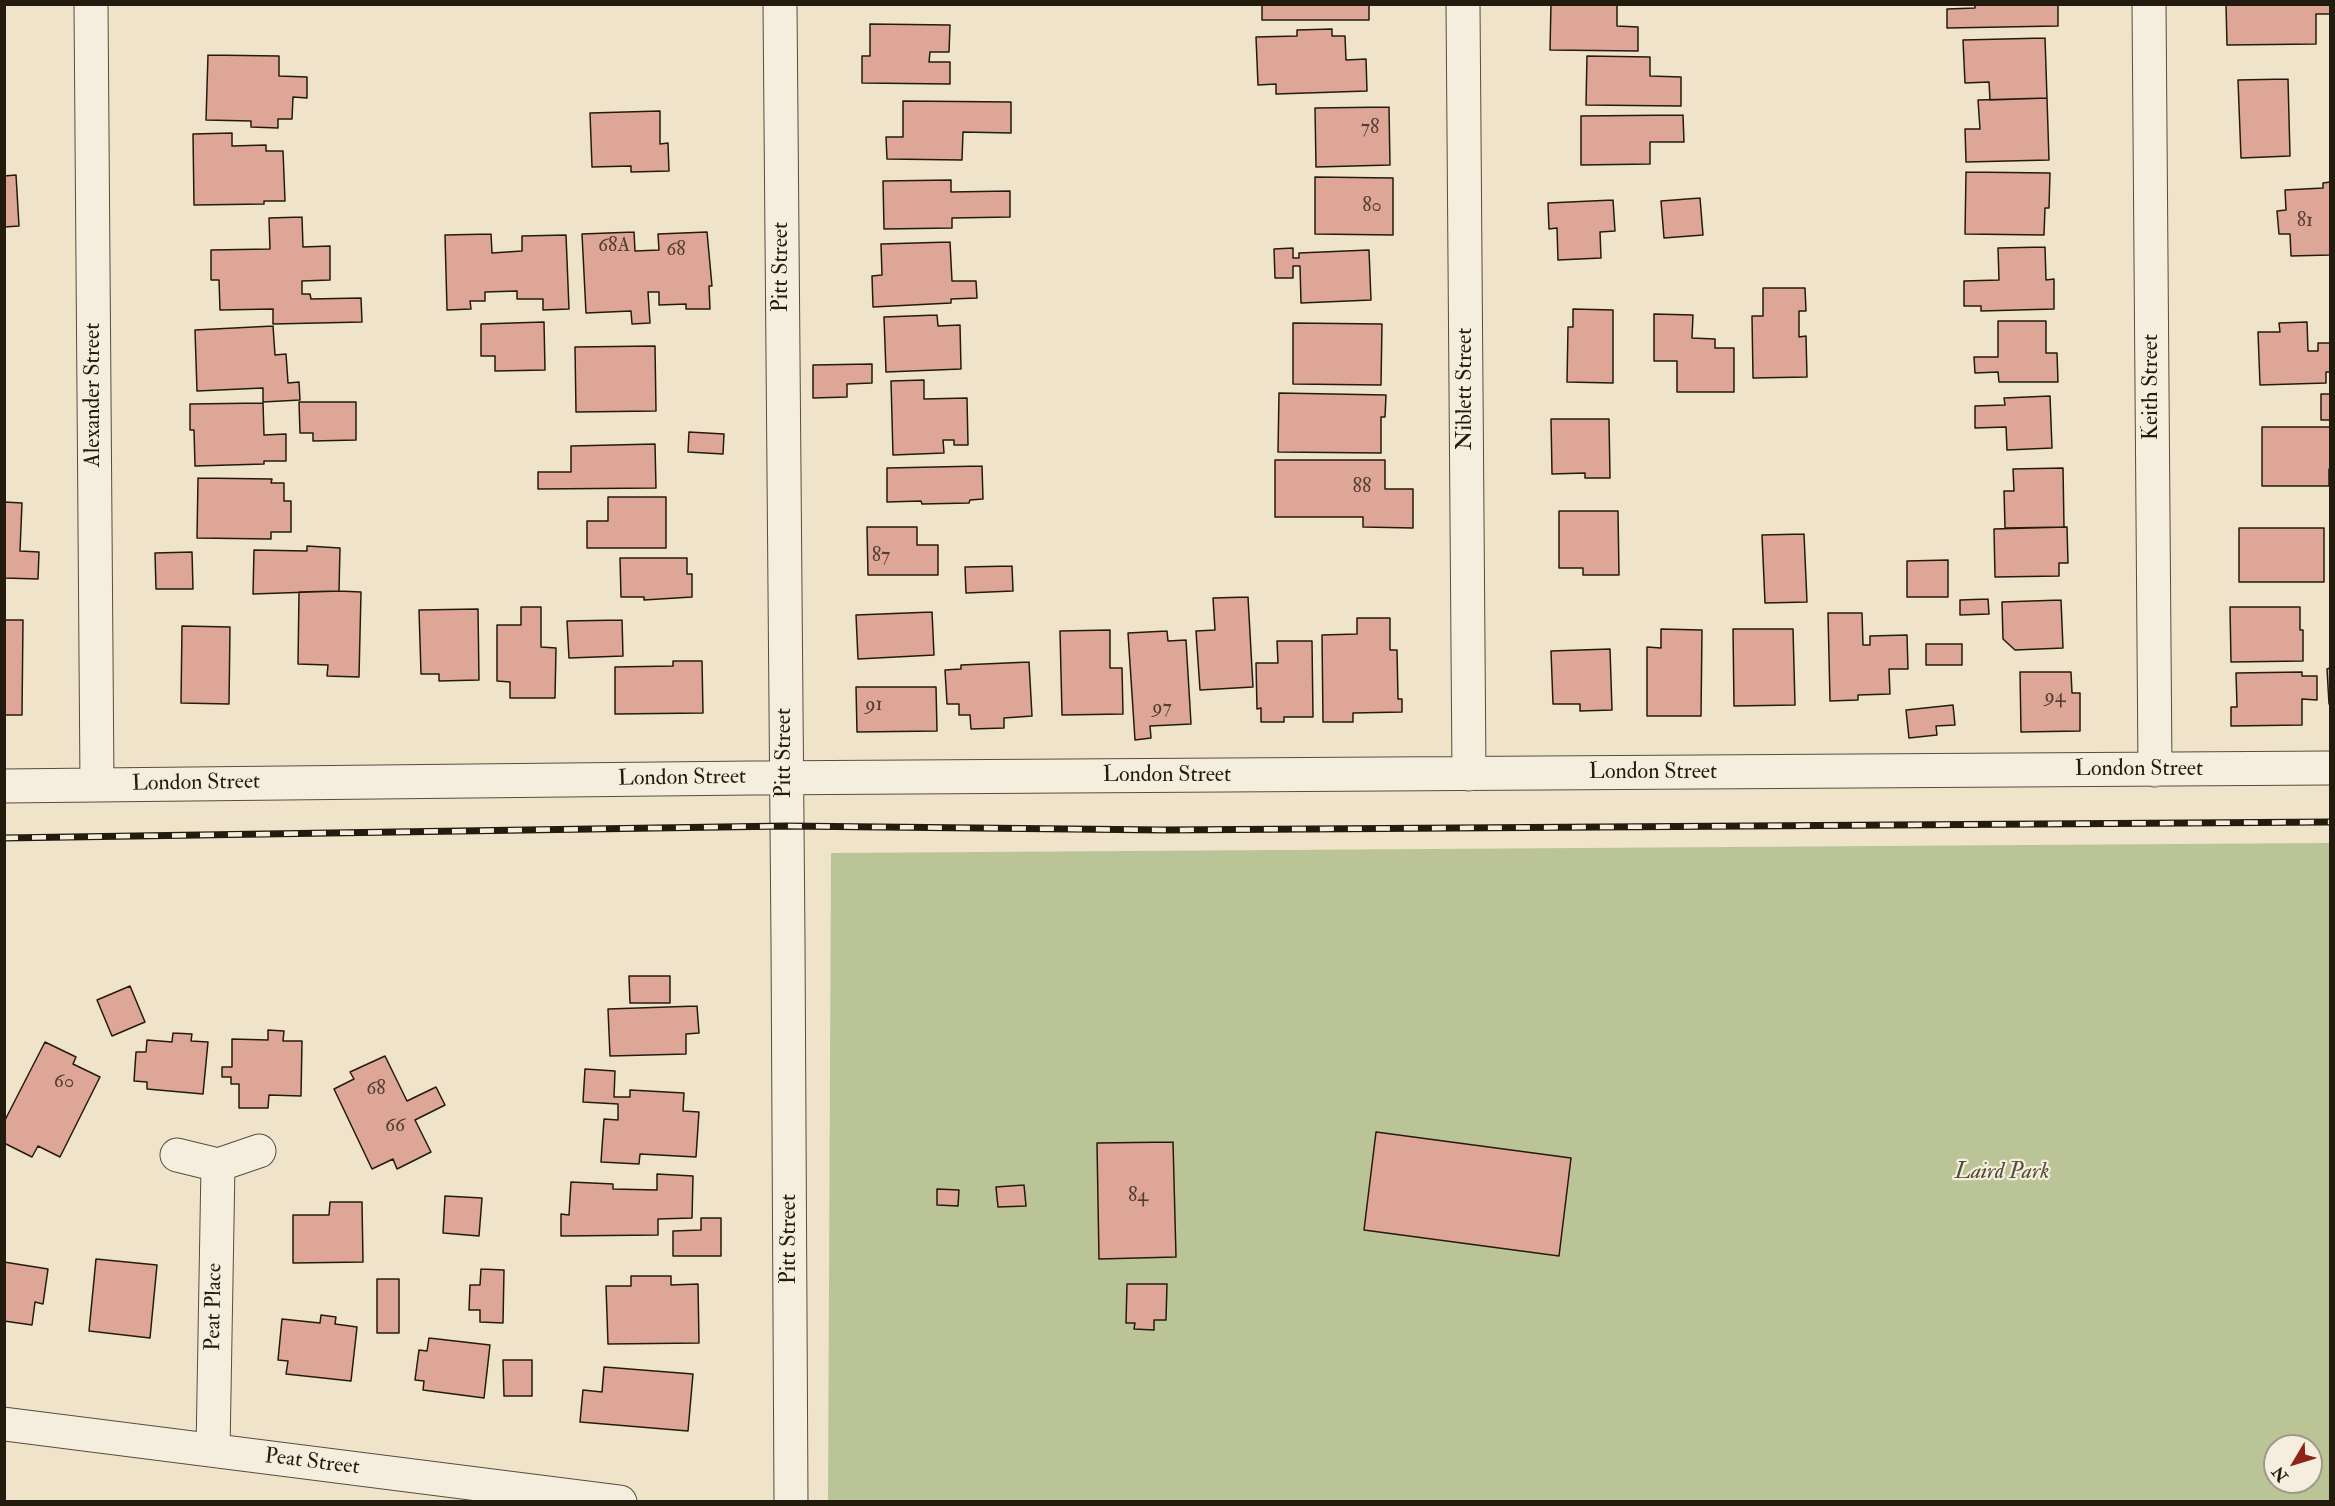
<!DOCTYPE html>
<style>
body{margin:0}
#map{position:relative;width:2335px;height:1506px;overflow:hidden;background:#efe4ca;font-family:"IM FELL Double Pica",serif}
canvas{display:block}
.frame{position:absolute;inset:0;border:6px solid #241b0f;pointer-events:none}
.north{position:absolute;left:2263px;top:1434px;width:60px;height:60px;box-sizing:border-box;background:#f5eddd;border:2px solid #a1998b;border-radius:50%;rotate:232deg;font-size:16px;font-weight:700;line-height:24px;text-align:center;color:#241b0f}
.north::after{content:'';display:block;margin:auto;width:21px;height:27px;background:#8f2418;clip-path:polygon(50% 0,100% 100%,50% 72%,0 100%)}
</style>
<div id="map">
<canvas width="2335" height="1506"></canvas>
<div class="frame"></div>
<div class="north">N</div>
</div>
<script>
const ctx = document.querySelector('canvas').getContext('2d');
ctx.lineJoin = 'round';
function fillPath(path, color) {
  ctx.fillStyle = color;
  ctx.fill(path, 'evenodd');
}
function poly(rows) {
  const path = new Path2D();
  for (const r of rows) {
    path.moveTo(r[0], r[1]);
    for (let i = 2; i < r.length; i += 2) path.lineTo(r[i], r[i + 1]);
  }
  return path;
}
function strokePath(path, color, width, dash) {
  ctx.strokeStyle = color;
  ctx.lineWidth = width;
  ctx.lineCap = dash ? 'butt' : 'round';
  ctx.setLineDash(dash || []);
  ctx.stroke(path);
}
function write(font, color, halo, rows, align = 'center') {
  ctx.font = font + ' "IM FELL Double Pica",serif';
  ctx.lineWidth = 4.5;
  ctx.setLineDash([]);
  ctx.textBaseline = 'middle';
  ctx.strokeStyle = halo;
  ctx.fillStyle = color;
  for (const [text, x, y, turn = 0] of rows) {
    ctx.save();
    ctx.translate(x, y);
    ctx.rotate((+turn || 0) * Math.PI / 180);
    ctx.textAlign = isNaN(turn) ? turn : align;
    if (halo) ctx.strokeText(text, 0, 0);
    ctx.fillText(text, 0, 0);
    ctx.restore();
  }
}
const green = poly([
 [2330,843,2330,1501,828,1502,831,853],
 [2275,1446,2311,1446,2311,1482,2275,1482]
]);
const building = poly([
 [1262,4,1369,4,1369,20,1262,20,1262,4],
 [1551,4,1617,4,1617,26,1638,27,1638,51,1550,50,1551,4],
 [1975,4,2058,4,2058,26,1947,28,1947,9,1975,8,1975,4],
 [2226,4,2330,4,2330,14,2316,14,2316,44,2227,45,2226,4],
 [870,24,950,25,949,52,930,52,929,62,950,62,950,84,862,83,862,56,870,56,870,24],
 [1332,29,1332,36,1345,36,1346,60,1366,59,1367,91,1276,94,1276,84,1258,85,1256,37,1297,36,1297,30,1332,29],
 [2045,38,2047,98,1990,100,1989,82,1965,83,1963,40,2045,38],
 [208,55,279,56,279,76,307,77,307,98,293,97,292,119,278,119,278,128,251,127,251,121,206,120,208,55],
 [1587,56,1650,57,1650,76,1681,77,1681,106,1586,105,1587,56],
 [2288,79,2290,156,2241,158,2238,80,2288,79],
 [2047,98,2049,160,1966,162,1965,129,1980,129,1978,100,2047,98],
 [903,101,1011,102,1011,133,963,132,962,160,887,159,886,137,903,137,903,101],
 [1389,107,1390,165,1316,167,1315,108,1389,107],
 [660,111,660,144,668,143,669,171,631,172,631,166,592,167,590,113,660,111],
 [1683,115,1684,142,1650,142,1650,164,1581,165,1581,116,1683,115],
 [232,133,232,146,266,145,266,151,283,151,285,201,264,201,264,204,194,205,193,134,232,133],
 [1966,172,2050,173,2049,208,2045,208,2044,235,1965,234,1966,172],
 [16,175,19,226,4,227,4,176,16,175],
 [1315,177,1393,178,1393,235,1315,234,1315,177],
 [951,180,951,192,1010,191,1010,217,952,218,952,228,884,229,883,181,951,180],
 [2330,182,2330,255,2291,256,2290,234,2279,234,2277,211,2286,210,2285,190,2323,188,2323,183,2330,182],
 [1700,198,1703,235,1664,238,1661,201,1700,198],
 [1613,200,1615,231,1600,232,1601,258,1558,260,1557,228,1549,229,1548,203,1613,200],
 [302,217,303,247,330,246,330,280,302,281,302,294,310,294,311,299,361,298,362,322,273,324,273,309,220,310,219,280,211,280,211,250,270,249,269,218,302,217],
 [634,232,635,251,659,250,658,234,707,232,712,286,709,286,710,309,686,309,686,304,659,305,659,292,648,292,650,323,632,324,631,311,586,313,582,234,634,232],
 [491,234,492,253,522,251,522,236,566,235,569,309,543,310,543,299,517,299,517,291,485,292,485,301,470,301,471,309,447,310,445,235,491,234],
 [950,242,952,281,976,281,977,298,951,299,951,303,873,307,872,276,882,275,881,244,950,242],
 [2045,247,2046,280,2054,279,2054,309,1981,311,1981,306,1964,306,1964,281,1999,280,1998,248,2045,247],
 [1293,248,1293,258,1299,258,1299,253,1369,250,1371,300,1301,303,1300,266,1293,266,1293,278,1275,278,1274,249,1293,248],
 [1763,288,1805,288,1806,311,1799,311,1799,337,1806,336,1807,377,1753,378,1752,316,1763,316,1763,288],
 [1573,309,1613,310,1613,383,1567,382,1568,327,1573,327,1573,309],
 [1654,314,1693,315,1692,338,1715,339,1715,348,1734,348,1734,392,1677,392,1677,361,1654,361,1654,314],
 [937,315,938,326,960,325,961,369,886,372,884,317,937,315],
 [1998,321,2046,321,2046,353,2057,353,2058,382,1999,382,1998,372,1975,373,1974,357,1998,357,1998,321],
 [544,322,545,370,495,371,495,356,481,356,481,324,544,322],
 [2307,322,2308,351,2318,351,2318,343,2330,343,2330,372,2326,372,2326,383,2260,385,2258,332,2280,332,2279,323,2307,322],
 [1293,323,1382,324,1381,385,1293,384,1293,323],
 [273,326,275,355,286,354,288,383,299,382,300,400,263,402,263,388,197,391,195,330,273,326],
 [655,346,656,411,576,412,575,347,655,346],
 [872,364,872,383,847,384,847,397,813,398,813,365,872,364],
 [924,380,924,399,967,398,968,445,954,445,954,440,943,440,944,453,893,455,891,381,924,380],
 [1279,393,1386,395,1385,417,1381,417,1381,453,1278,452,1279,393],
 [2321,394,2330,394,2330,469,2329,469,2329,486,2262,486,2262,427,2330,427,2330,420,2321,420,2321,394],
 [2050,396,2052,448,2007,450,2006,427,1975,428,1975,406,2005,405,2004,398,2050,396],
 [299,402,356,402,356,440,313,441,313,433,300,433,299,402],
 [263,403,264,435,286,434,286,461,264,461,264,464,195,466,194,430,190,430,190,404,263,403],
 [1551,419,1609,419,1610,478,1585,478,1585,473,1552,474,1551,419],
 [689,432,724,434,723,454,688,452,689,432],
 [655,444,656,488,538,489,538,472,571,472,571,446,655,444],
 [1275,460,1385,460,1385,489,1413,489,1413,528,1363,527,1363,517,1275,517,1275,460],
 [982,466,983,499,970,500,969,503,922,504,921,501,887,502,887,468,982,466],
 [2063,468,2064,527,2005,528,2004,491,2014,491,2013,469,2063,468],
 [198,478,272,479,271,483,284,483,284,501,291,501,291,532,271,532,271,539,197,538,198,478],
 [608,497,666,497,666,548,587,548,587,521,608,521,608,497],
 [4,502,22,503,20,551,39,552,38,579,4,578,4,502],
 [1559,511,1618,511,1619,575,1583,575,1583,568,1559,568,1559,511],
 [867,527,917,527,917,545,938,545,938,575,868,575,867,527],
 [2067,527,2068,563,2059,563,2059,576,1995,577,1994,529,2067,527],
 [2239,528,2324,528,2324,582,2239,582,2239,528],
 [1804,534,1807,602,1765,603,1762,535,1804,534],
 [307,546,340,548,339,591,253,594,254,550,307,551,307,546],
 [192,552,193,589,156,589,155,553,192,552],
 [620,558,687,558,687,574,692,574,692,597,644,600,644,597,621,597,620,558],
 [1948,560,1948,597,1907,597,1907,561,1948,560],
 [1012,566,1013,591,966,593,965,567,1012,566],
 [339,591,361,592,359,677,327,676,328,665,298,664,299,592,339,591],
 [1248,597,1253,687,1200,690,1196,631,1215,630,1213,598,1248,597],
 [1988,599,1989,614,1960,615,1960,600,1988,599],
 [2061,600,2063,648,2015,650,2003,639,2002,602,2061,600],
 [521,607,541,607,541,647,556,648,555,698,510,698,510,682,497,681,497,625,521,625,521,607],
 [2230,607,2300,607,2300,630,2303,630,2303,661,2231,662,2230,607],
 [478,609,479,680,439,681,439,674,421,674,419,610,478,609],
 [932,612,934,655,858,659,856,615,932,612],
 [1828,613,1862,613,1863,645,1870,645,1870,636,1907,635,1908,669,1889,669,1890,694,1858,695,1858,700,1830,701,1828,613],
 [1357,618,1390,618,1390,650,1397,650,1398,699,1402,699,1402,712,1353,713,1353,722,1323,722,1322,635,1357,634,1357,618],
 [4,620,23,620,22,715,4,715,4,620],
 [622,620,623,656,569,658,567,621,622,620],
 [182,626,230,627,229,704,181,703,182,626],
 [1661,629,1702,630,1701,716,1647,716,1647,647,1661,648,1661,629],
 [1733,629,1793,629,1795,705,1734,706,1733,629],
 [1110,630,1110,668,1122,668,1123,714,1062,715,1060,631,1110,630],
 [1167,631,1168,641,1186,640,1191,724,1150,726,1151,738,1135,740,1128,633,1167,631],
 [1277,641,1312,641,1313,717,1284,717,1284,722,1261,722,1261,708,1257,709,1256,663,1278,663,1277,641],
 [1926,644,1962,644,1962,665,1926,665,1926,644],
 [1610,649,1612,710,1580,711,1580,704,1553,704,1551,651,1610,649],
 [673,661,702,661,703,713,615,714,615,667,673,666,673,661],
 [1029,662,1032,716,1004,718,1004,728,971,729,970,715,959,715,959,704,947,704,945,670,961,669,961,665,1029,662],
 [2330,668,2330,704,2329,704,2327,669,2330,668],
 [2020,672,2071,672,2072,693,2080,693,2080,731,2021,732,2020,672],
 [2302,672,2302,676,2317,676,2317,700,2302,699,2302,725,2231,726,2231,707,2237,707,2236,673,2302,672],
 [856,687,936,687,937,731,857,732,856,687],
 [1953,705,1955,725,1936,726,1937,735,1909,738,1906,710,1953,705],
 [629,976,670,976,670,1003,630,1003,629,976],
 [130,986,145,1022,112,1036,97,1000,130,986],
 [697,1006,699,1033,686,1034,686,1054,610,1056,608,1009,697,1006],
 [268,1030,284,1031,283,1041,302,1041,301,1096,269,1095,268,1108,239,1108,239,1084,231,1084,231,1077,222,1077,222,1067,232,1067,232,1039,268,1040,268,1030],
 [173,1033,192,1034,191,1041,208,1042,203,1094,147,1089,147,1082,134,1081,136,1052,146,1052,147,1040,172,1042,173,1033],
 [45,1042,76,1057,73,1064,100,1077,60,1157,38,1146,32,1157,4,1143,4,1122,45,1042],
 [385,1056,407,1101,436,1087,445,1105,415,1120,431,1152,397,1169,393,1159,372,1169,334,1089,354,1079,350,1072,385,1056],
 [585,1069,615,1071,614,1097,630,1097,630,1090,684,1093,683,1111,699,1112,696,1157,640,1154,639,1164,601,1162,604,1119,618,1120,618,1104,583,1102,585,1069],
 [1376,1132,1571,1158,1559,1256,1364,1230,1376,1132],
 [1173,1142,1176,1257,1099,1259,1097,1143,1173,1142],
 [657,1174,693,1176,692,1218,658,1219,658,1235,561,1236,561,1214,569,1215,571,1182,613,1184,613,1189,657,1190,657,1174],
 [1024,1185,1026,1206,998,1207,996,1187,1024,1185],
 [937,1189,959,1190,958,1206,937,1205,937,1189],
 [445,1196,482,1198,479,1236,443,1233,445,1196],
 [330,1202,362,1202,363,1262,293,1263,293,1215,329,1215,330,1202],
 [701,1218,721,1218,721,1256,673,1256,673,1231,701,1230,701,1218],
 [96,1259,157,1265,150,1338,89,1331,96,1259],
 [4,1262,48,1269,43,1304,35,1302,32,1325,4,1321,4,1262],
 [481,1269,504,1270,503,1323,480,1322,480,1310,469,1310,470,1285,480,1285,481,1269],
 [631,1276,671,1276,671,1285,698,1284,699,1343,608,1344,606,1286,631,1286,631,1276],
 [377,1279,399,1279,399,1333,377,1333,377,1279],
 [1127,1284,1167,1284,1166,1320,1154,1320,1154,1330,1134,1329,1135,1323,1126,1323,1127,1284],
 [321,1315,336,1317,335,1324,357,1327,351,1381,286,1374,288,1361,278,1360,282,1319,320,1323,321,1315],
 [429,1338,490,1345,484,1398,423,1390,424,1381,415,1380,419,1350,427,1351,429,1338],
 [503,1360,532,1360,532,1396,504,1396,503,1360],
 [604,1367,693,1374,688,1431,580,1422,583,1390,602,1392,604,1367]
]);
const minor = poly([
 [91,4,97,785],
 [780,4,788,941,791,1502],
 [1463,4,1469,774],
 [2149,4,2155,770],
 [4,786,752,778,2330,768],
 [177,1155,218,1165,259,1151],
 [4,1424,620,1502],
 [213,1450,218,1165]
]);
const rail = poly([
 [4,838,786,826,1164,830,2330,822]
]);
const numberNames = [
 ["78",1370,129],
 ["80",1372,207],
 ["81",2305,222],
 ["68A",614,247],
 ["68",676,251],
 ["88",1362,488],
 ["87",881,557],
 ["94",2055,698],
 ["91",874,706],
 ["97",1162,709],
 ["60",64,1083],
 ["68",376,1090],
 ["66",395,1127],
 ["84",1138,1197]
];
const streetNames = [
 ["Pitt Street",782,267,-90],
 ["Keith Street",2152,387,-90],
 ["Niblett Street",1466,389,-90],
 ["Alexander Street",94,395,-90],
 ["Pitt Street",785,753,-90],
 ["London Street",2139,770],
 ["London Street",1653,773],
 ["London Street",1167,776],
 ["London Street",682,779,-1],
 ["London Street",196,784,-1],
 ["Pitt Street",790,1239,-90],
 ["Peat Place",215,1307,-89],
 ["Peat Street",312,1463,7]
];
const parkNames = [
 ["Laird Park",2002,1173]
];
fillPath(green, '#bac496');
fillPath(building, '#dea697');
strokePath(building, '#241b0f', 1.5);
strokePath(minor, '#574d3e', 35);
strokePath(minor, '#f5eddd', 33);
strokePath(rail, '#241b0f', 7);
strokePath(rail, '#f5eddd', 4.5, [14]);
write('20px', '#523e31', null, numberNames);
write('22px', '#241b0f', '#f5eddd', streetNames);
write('italic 22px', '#514e38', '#f5eddd', parkNames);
</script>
